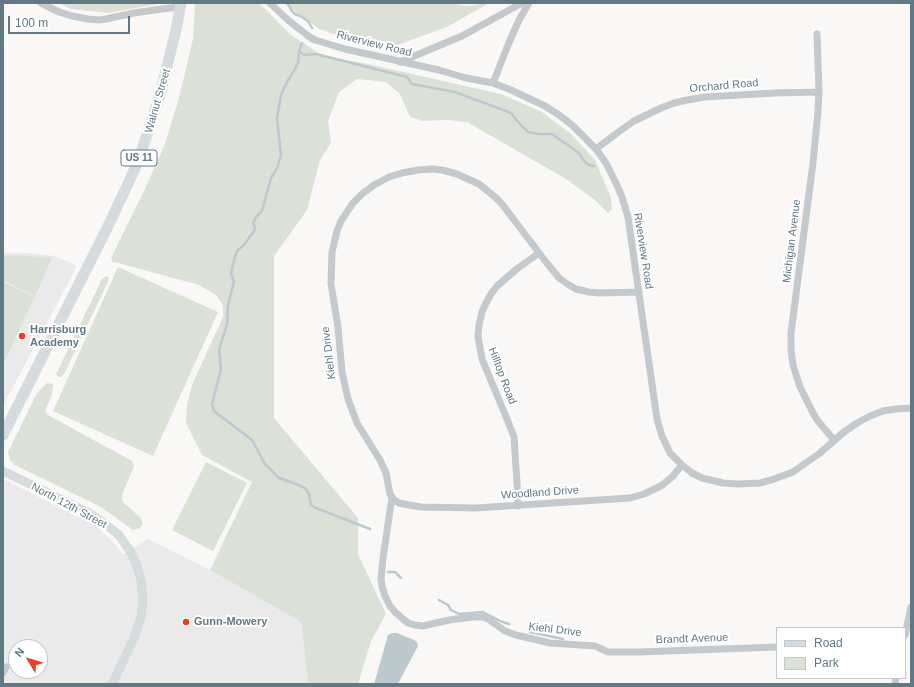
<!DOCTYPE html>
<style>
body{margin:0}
#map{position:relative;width:914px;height:687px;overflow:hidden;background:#f9f8f6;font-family:Arial,sans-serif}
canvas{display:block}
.frame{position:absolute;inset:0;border:4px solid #627882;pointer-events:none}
.legend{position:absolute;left:776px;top:627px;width:130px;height:52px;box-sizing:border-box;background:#fff;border:1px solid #c0c9cd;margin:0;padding:5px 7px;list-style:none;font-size:12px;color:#627882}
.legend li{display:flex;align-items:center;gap:8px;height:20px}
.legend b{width:20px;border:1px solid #c0c9cd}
.north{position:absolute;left:8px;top:639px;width:40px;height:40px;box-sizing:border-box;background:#fff;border:1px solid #c0c9cd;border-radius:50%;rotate:308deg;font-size:11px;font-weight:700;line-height:16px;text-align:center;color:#627882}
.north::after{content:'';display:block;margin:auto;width:14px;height:18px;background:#eb3d23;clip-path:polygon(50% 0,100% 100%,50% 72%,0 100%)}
.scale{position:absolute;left:8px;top:16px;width:122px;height:18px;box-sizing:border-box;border:2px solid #627882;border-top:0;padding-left:5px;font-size:12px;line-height:14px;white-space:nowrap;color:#627882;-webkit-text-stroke:3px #fff;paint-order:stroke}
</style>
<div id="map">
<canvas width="914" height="687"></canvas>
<div class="frame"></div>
<ul class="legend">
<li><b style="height:5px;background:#d6dbde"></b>Road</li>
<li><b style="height:11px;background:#dbe1d7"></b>Park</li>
</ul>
<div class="north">N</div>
<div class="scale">100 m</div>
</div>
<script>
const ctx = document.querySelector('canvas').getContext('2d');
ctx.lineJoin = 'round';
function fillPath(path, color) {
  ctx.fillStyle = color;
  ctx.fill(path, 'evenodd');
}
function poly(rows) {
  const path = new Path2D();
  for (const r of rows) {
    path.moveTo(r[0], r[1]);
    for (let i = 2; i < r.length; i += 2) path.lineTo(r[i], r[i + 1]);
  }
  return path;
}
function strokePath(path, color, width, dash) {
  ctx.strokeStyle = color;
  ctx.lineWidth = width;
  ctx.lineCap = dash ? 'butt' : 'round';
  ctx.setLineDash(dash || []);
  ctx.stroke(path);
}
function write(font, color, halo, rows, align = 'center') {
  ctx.font = font + ' Arial,sans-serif';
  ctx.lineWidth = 4;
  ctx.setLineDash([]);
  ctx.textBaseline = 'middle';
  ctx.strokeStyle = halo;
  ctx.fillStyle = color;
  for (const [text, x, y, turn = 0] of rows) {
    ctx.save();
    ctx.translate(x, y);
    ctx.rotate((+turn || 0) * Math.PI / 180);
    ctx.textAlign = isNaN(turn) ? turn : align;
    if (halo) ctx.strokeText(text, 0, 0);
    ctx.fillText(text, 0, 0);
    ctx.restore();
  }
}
const built = poly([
 [3,253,28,253,55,256,77,266,3,406],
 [3,479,96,526,111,540,123,554,148,539,210,570,301,622,308,684,3,684],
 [16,647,40,647,40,671,16,671]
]);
const green = poly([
 [59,3,159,3,154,5,107,13,71,9],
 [195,3,259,3,291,35,323,56,368,64,501,94,542,112,570,133,595,160,611,198,612,209,608,213,595,200,566,179,467,122,448,120,423,121,410,117,400,94,386,82,357,79,339,92,328,121,331,143,320,160,307,210,274,256,274,418,358,518,358,554,386,614,371,641,358,684,308,684,301,622,210,570,252,482,202,455,186,423,187,406,192,385,223,317,223,305,216,295,199,285,118,263,113,262,111,258,115,250,144,191,165,144,179,98,193,39],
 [284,3,456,3,460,5,470,6,484,3,489,3,447,27,392,47,365,44,319,29,286,5],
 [16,255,52,258,35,296,3,280,3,256],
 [118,267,218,312,153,456,53,411],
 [106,276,109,278,108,282,64,374,61,377,58,377,56,374,102,279],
 [3,282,35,297,3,364],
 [47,383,53,384,52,394,45,411,48,415,132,461,134,466,122,495,123,502,141,518,143,524,140,528,133,530,101,507,15,465,10,460,8,452,37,393],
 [206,462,247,483,213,551,172,530]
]);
const water = poly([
 [392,633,397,633,414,640,417,642,418,646,398,684,374,684,388,635]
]);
const stream = poly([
 [288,3,291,10,295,14,300,16,308,21,312,28],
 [302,43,299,51,298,63,292,74,287,82,281,95,277,119,281,155,277,168,271,178,262,211,256,217,253,223,255,227,254,231,244,245,237,251,235,257,231,273,234,282,228,305,227,324,219,350,221,369,212,404,214,411,252,440,265,464,279,478,291,482,305,488,309,494,311,505,316,508,370,529],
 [299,51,304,55,316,54,407,77,412,84,455,92,511,113,519,123,528,132,539,134,552,134,579,153,584,161,589,165,594,166],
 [388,572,395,572,401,578],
 [439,600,448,605,451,610,459,614,483,612,500,621,509,624],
 [530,632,563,639]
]);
const minor = poly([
 [41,3,59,12,72,16,88,19,99,20,106,19,134,13,162,9,180,7],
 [270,3,289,21,311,38,315,40,345,49,439,70,466,78,493,83,511,90,545,106,559,115,572,125,596,149,606,163,617,185,622,197,628,217,657,419,662,436,670,453,682,465,692,473,702,478,723,483,738,484,760,483,771,480,793,472,820,453,844,432,857,423,870,416,883,411,896,409,911,408],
 [817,34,819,92,818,111,813,163,791,333,791,350,793,365,800,387,813,413,818,421,834,440],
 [400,62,462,36,522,3],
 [493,83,508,45,519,20,529,3],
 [596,149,617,133,634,121,661,108,674,103,687,100,705,97,775,93,819,92],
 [639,292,600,293,589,292,576,289,569,285,559,278,546,262,502,204,495,197,479,184,457,174,442,170,432,169,418,170,402,173,389,177,374,185,362,194,353,203,341,221,337,231,332,252,331,284,338,327,342,372,348,399,357,423,380,460,386,473,390,494,392,497,383,558,381,579,382,586,385,596,390,606,396,613,408,623,415,625,423,626,449,620,473,617,483,617,488,619,505,631,516,635,550,643,595,646,608,652,639,652,777,647],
 [392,497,394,500,399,503,409,505,421,507,476,508,630,498,644,494,661,486,672,477,682,465],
 [518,506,517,483,514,437,507,419,482,359,478,336,479,325,482,312,485,305,491,294,497,286,518,268,539,253],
 [905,635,911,607],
 [3,673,6,667],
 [895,684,896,678]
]);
const secondary = poly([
 [3,471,89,513,101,521,119,535,130,551,136,563,141,580,143,600,141,617,134,638,112,684]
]);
const primary = poly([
 [3,435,108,226,127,186,139,159,160,95,176,30,181,3]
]);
const markers = [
 [22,336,4,"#eb3d23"],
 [186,622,4,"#eb3d23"]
];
const shields = [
 [139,158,36]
];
const shieldNames = [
 ["US 11",139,158]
];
const streetNames = [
 ["Riverview Road",374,44,14],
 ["Orchard Road",724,86,-5],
 ["Walnut Street",158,101,-74],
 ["Michigan Avenue",792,241,-83],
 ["Riverview Road",643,251,81],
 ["Kiehl Drive",329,353,-97],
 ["Hilltop Road",502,376,69],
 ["Woodland Drive",540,493,-4],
 ["North 12th Street",69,506,28],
 ["Kiehl Drive",555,630,7],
 ["Brandt Avenue",692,639,-2]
];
const poiNames = [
 ["Harrisburg",30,330],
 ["Academy",30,343],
 ["Gunn-Mowery",194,622]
];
fillPath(built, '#e9eae9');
fillPath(green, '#dbe1d7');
fillPath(water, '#bccacd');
strokePath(stream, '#bccacd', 2.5);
strokePath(minor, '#c3c9cc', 7);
strokePath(secondary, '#d6dbde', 9);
strokePath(primary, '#d6dbde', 11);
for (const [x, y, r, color] of markers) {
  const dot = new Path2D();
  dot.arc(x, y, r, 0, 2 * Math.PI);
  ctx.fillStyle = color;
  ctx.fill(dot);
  strokePath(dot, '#fff', 1.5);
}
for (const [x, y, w] of shields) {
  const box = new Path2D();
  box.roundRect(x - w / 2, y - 8, w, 16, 3);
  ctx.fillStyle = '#fff';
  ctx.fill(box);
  strokePath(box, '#627882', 1);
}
write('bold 10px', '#627882', null, shieldNames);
write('11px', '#627882', '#fff', streetNames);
write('bold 11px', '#627882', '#fff', poiNames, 'left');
</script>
